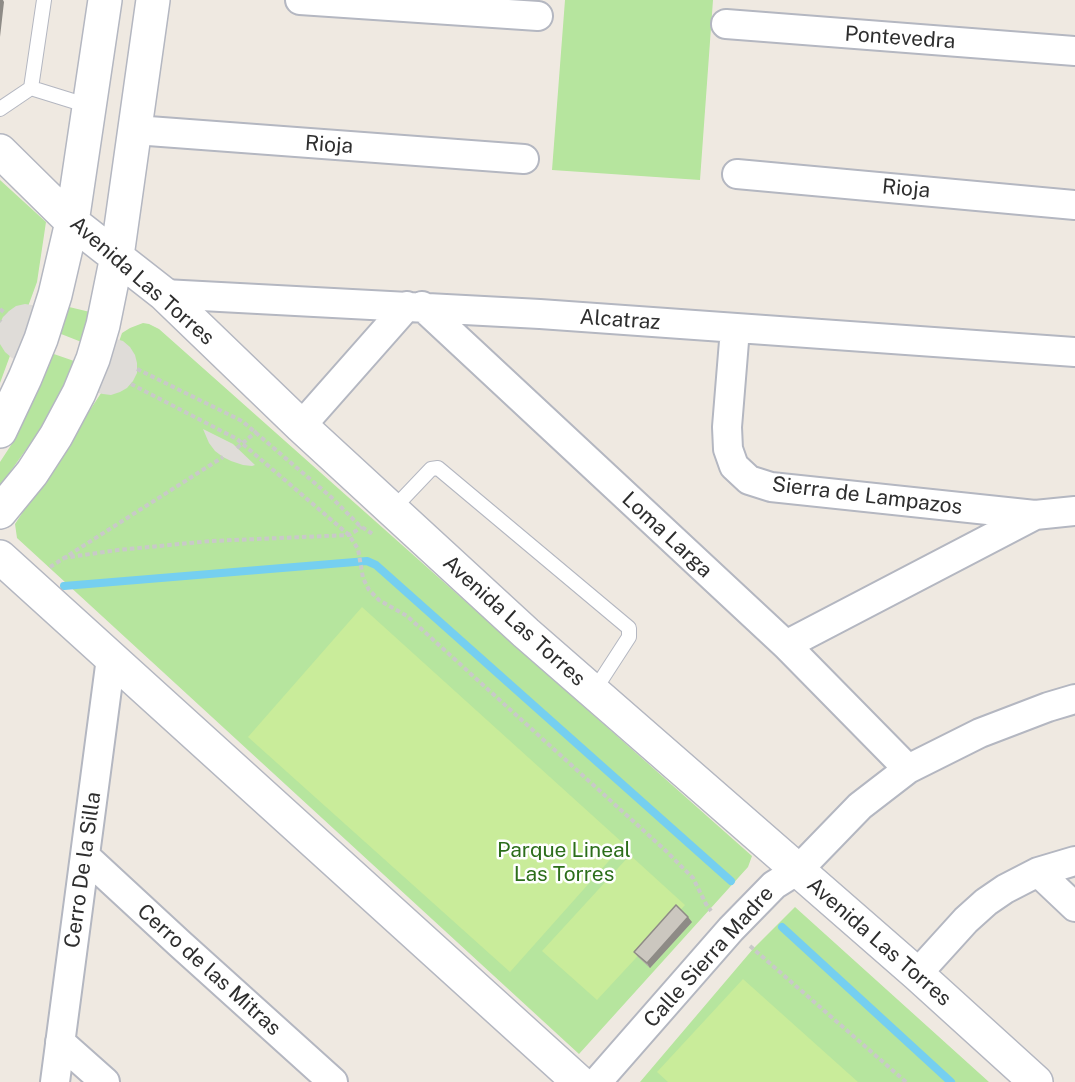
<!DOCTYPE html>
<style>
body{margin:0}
canvas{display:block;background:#efe9e1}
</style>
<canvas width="1075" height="1082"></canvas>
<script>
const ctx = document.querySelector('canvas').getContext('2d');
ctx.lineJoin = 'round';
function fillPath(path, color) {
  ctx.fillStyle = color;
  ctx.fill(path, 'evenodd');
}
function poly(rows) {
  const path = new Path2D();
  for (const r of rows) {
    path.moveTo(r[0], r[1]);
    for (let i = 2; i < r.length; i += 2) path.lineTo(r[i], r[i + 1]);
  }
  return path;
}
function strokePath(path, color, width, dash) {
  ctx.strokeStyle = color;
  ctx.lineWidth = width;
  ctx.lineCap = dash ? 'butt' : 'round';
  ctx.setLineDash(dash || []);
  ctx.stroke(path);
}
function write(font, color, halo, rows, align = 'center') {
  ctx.font = font + ' "Public Sans",sans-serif';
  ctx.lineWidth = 5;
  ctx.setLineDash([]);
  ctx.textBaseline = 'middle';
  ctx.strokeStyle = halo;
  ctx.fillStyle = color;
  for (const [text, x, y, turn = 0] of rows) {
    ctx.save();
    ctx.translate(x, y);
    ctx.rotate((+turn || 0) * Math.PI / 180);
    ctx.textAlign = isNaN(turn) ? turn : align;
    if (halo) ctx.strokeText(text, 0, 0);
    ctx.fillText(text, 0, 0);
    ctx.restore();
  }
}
const green = poly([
 [565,0,713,0,700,180,552,170],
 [0,180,46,222,37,282,0,383],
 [65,306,90,312,84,343,56,332],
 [143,323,149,324,159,329,752,856,748,867,579,1054,17,538,15,524,109,381,113,359,122,333,130,328],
 [48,352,77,362,56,402,35,437,0,486,0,462,15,439,28,412],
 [795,907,989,1082,640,1082,753,949]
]);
const pitch = poly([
 [362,607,624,844,510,972,248,737],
 [630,855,685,905,597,1000,542,951],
 [743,979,858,1082,668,1082,657,1072]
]);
const plaza = poly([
 [25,304,38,306,18,360,12,358,5,352,0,344,0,323,3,317,9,311,16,306],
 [116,339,123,341,130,347,135,355,137,363,137,373,133,381,127,388,120,392,111,395,103,394,98,393],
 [203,429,233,444,255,465,252,466,243,465,231,461,223,457,215,451,209,443]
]);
const stream = poly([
 [64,586,367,561,376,565,731,881],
 [782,927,951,1082]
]);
const path = poly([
 [0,309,6,314],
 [0,321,1,322],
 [137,369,242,421,249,427,331,497,359,525,374,535],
 [131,384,237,439,349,535,358,549,363,578,369,590,379,600,407,616,665,850,693,878,706,904,711,911],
 [237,448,257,431],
 [63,558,118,550,211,541,349,535,362,527],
 [50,567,223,457],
 [750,946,906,1082]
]);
const service = poly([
 [31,88,44,0],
 [0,109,31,88,89,106],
 [392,510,431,469,438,468,629,628,629,637,594,691]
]);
const minor = poly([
 [300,0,538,16],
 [726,24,1075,51],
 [135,130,524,159],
 [737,174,1075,205],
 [164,294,540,314,1075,352],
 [422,306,786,645,908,769],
 [735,329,727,427,728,449,734,466,749,480,771,487,1035,515],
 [301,426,407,306],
 [786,645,1035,515,1075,511],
 [86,857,179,943,333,1082],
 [1038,872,1075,907],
 [917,974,966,920,986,902,1005,889,1038,872,1075,861],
 [60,1042,105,1082],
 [55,1082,111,658],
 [597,1082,731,929,774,885,798,870,860,806,908,769,980,733,1048,707,1075,699]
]);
const tertiary = poly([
 [0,151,72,222,164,294,301,426,526,633,917,974,1036,1082],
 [0,431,25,378,41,339,55,295,72,222,105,0],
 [0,512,32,473,56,436,79,393,93,359,103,325,117,256,153,0],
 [0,557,579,1082]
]);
const wall = poly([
 [692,922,650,968,638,957,634,952]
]);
const shadedWall = poly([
 [0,0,3,0,4,2,0,37],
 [688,917,692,922,650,968,647,963]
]);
const building = poly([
 [676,905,688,917,647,963,634,952,676,905]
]);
const streetNames = [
 ["Pontevedra",900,38,4],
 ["Rioja",329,145,4],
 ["Rioja",906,189,5],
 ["Avenida Las Torres",142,281,41],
 ["Alcatraz",620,320,4],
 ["Sierra de Lampazos",867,496,7],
 ["Loma Larga",667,535,43],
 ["Avenida Las Torres",514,621,42],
 ["Cerro De la Silla",83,870,-82],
 ["Avenida Las Torres",879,942,41],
 ["Calle Sierra Madre",709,957,-48],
 ["Cerro de las Mitras",209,970,42]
];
const parkNames = [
 ["Parque Lineal",564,851],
 ["Las Torres",564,875]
];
fillPath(green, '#b6e59e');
fillPath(pitch, '#c9ec9a');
fillPath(plaza, '#dfdcd8');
strokePath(stream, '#75cff0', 8);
strokePath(service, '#b4b7c1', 16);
strokePath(minor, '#b4b7c1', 32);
strokePath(tertiary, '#b4b7c1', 36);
strokePath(path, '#c9c9c9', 4, [4.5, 3]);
strokePath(service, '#fff', 14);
strokePath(minor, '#fff', 28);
strokePath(tertiary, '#fff', 33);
fillPath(wall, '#afaba4');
fillPath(shadedWall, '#8e8b86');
fillPath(building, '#cbc7bf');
strokePath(building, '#8e8b86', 1.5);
write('21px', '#2e2e2e', '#fff', streetNames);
write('21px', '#2c6e1b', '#fff', parkNames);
</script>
